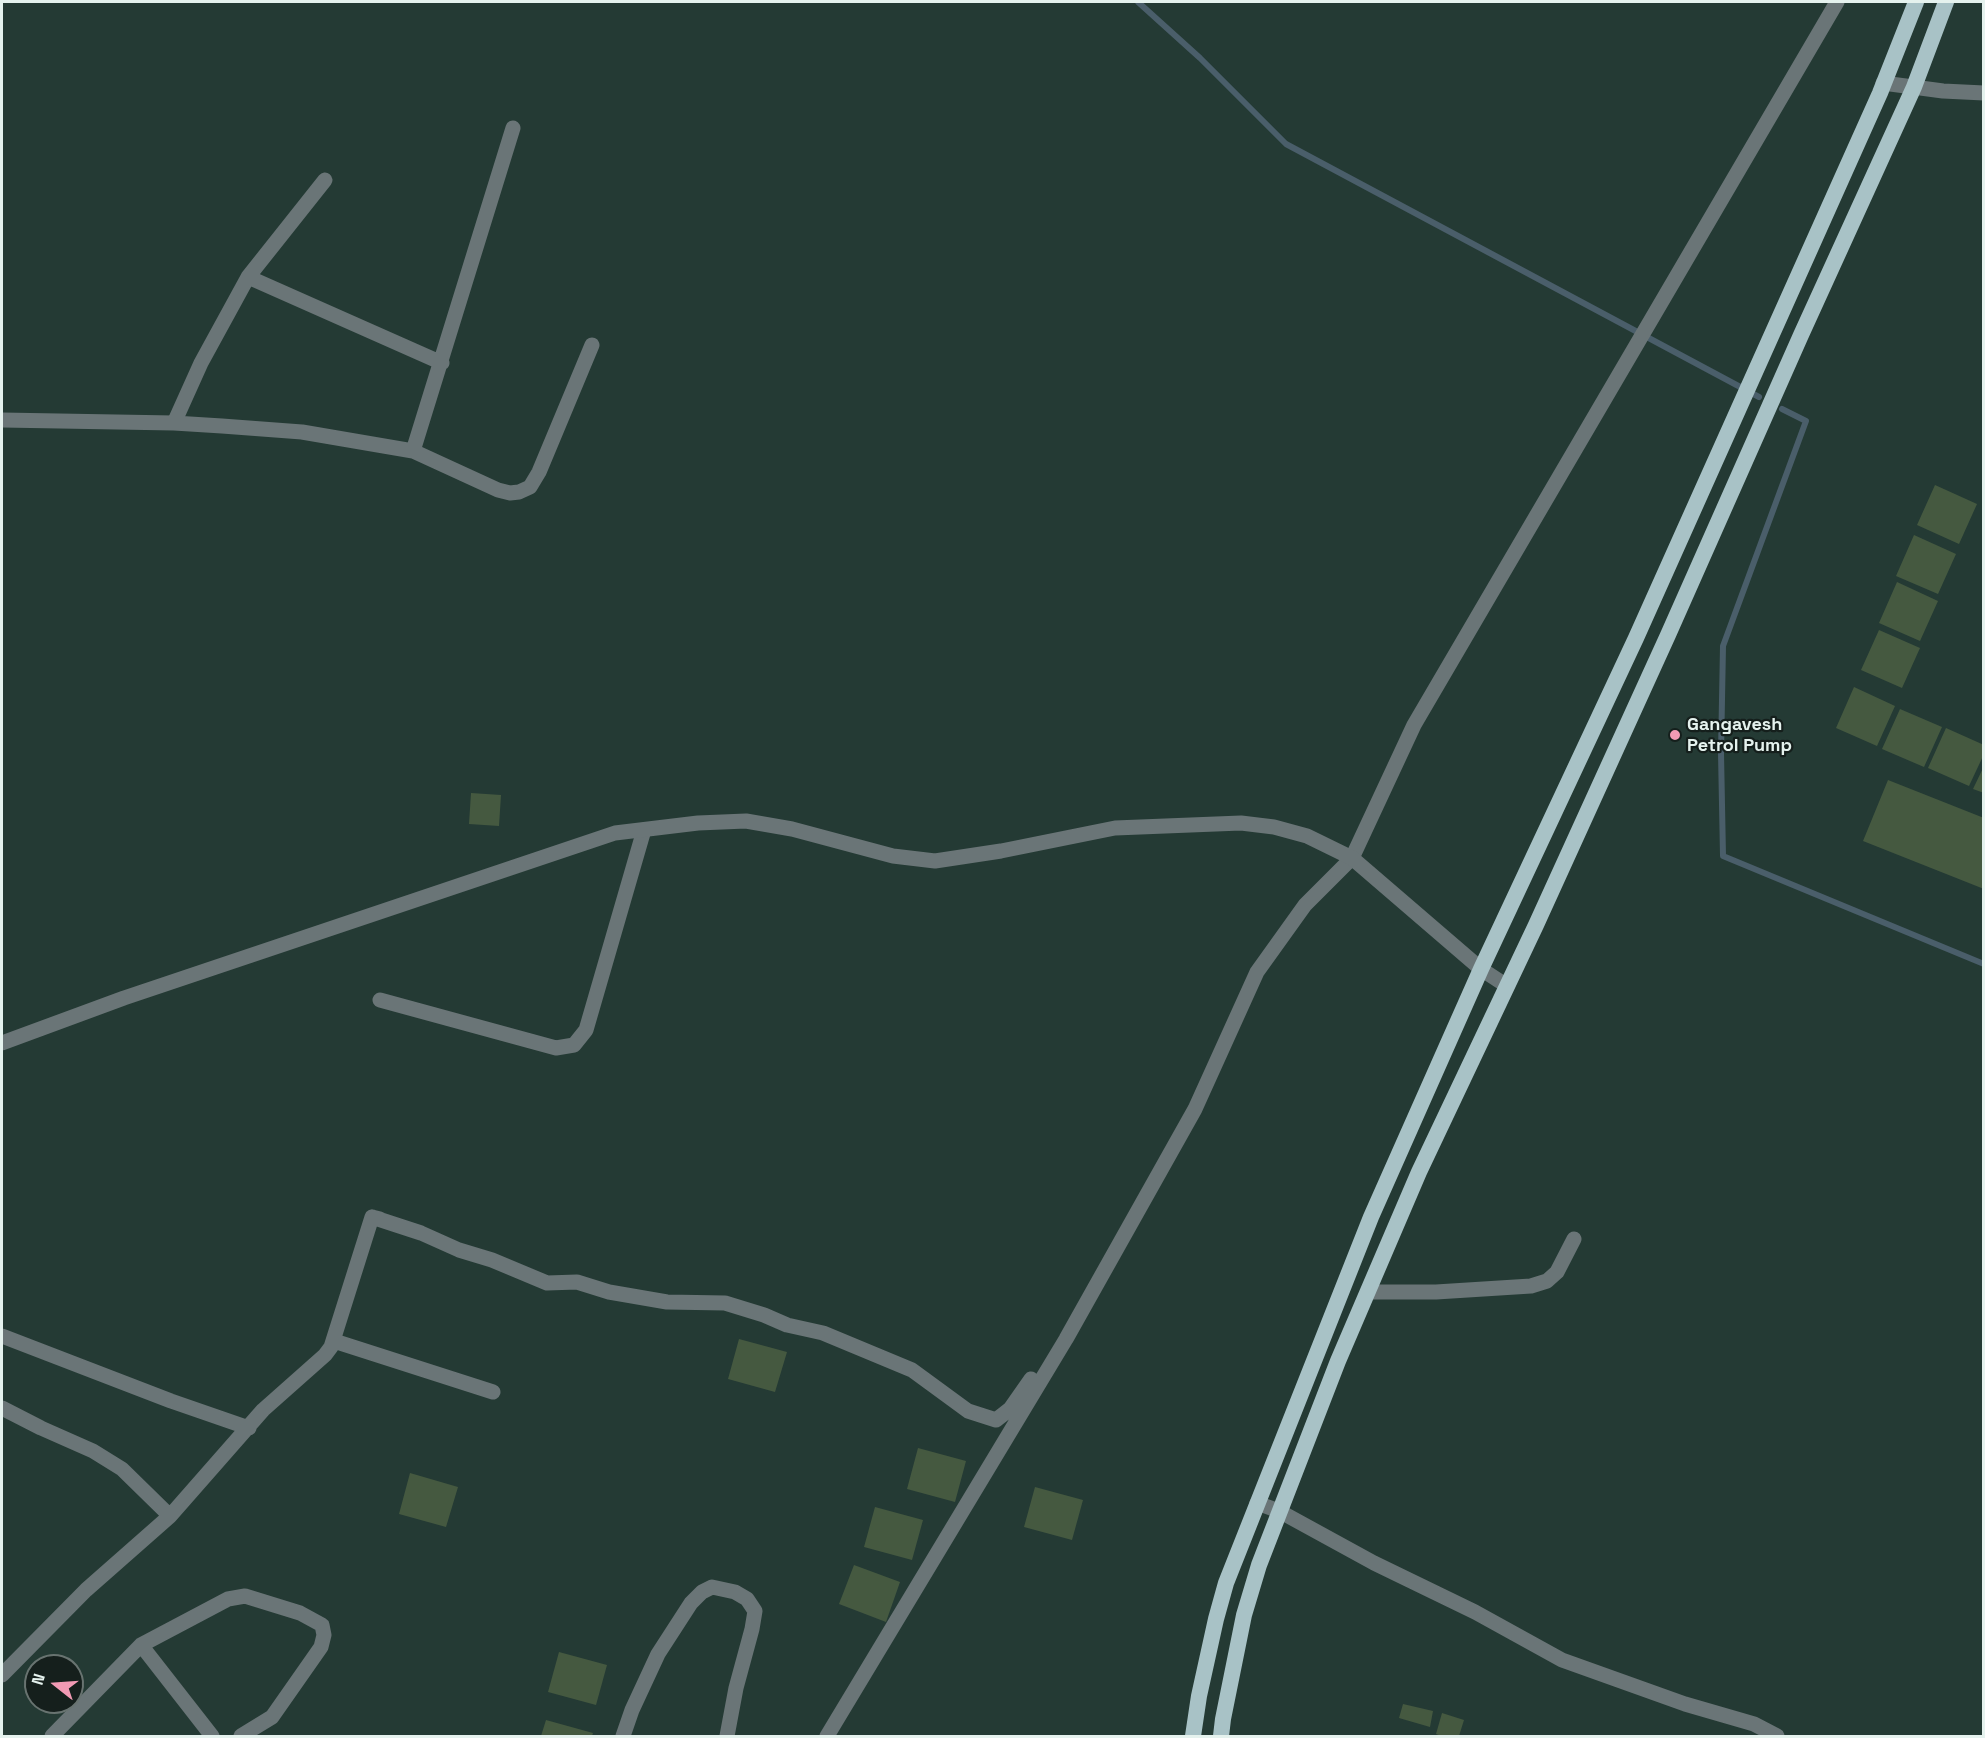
<!DOCTYPE html>
<style>
body{margin:0}
#map{position:relative;width:1985px;height:1738px;overflow:hidden;background:#243a34;font-family:"Space Grotesk",sans-serif}
canvas{display:block}
.frame{position:absolute;inset:0;border:3px solid #e5f2ee;pointer-events:none}
.north{position:absolute;left:24px;top:1654px;width:60px;height:60px;box-sizing:border-box;background:#151f1c;border:2px solid #687370;border-radius:50%;rotate:287deg;font-size:16px;font-weight:700;line-height:24px;text-align:center;color:#e5f2ee}
.north::after{content:'';display:block;margin:auto;width:21px;height:27px;background:#f19ab4;clip-path:polygon(50% 0,100% 100%,50% 72%,0 100%)}
</style>
<div id="map">
<canvas width="1985" height="1738"></canvas>
<div class="frame"></div>
<div class="north">N</div>
</div>
<script>
const ctx = document.querySelector('canvas').getContext('2d');
ctx.lineJoin = 'round';
function poly(rows) {
  const path = new Path2D();
  for (const r of rows) {
    path.moveTo(r[0], r[1]);
    for (let i = 2; i < r.length; i += 2) path.lineTo(r[i], r[i + 1]);
  }
  return path;
}
function strokePath(path, color, width, dash) {
  ctx.strokeStyle = color;
  ctx.lineWidth = width;
  ctx.lineCap = dash ? 'butt' : 'round';
  ctx.setLineDash(dash || []);
  ctx.stroke(path);
}
function fillPath(path, color) {
  ctx.fillStyle = color;
  ctx.fill(path, 'evenodd');
}
function write(font, color, halo, rows, align = 'center') {
  ctx.font = font + ' "Space Grotesk",sans-serif';
  ctx.lineWidth = 4.5;
  ctx.setLineDash([]);
  ctx.textBaseline = 'middle';
  ctx.strokeStyle = halo;
  ctx.fillStyle = color;
  for (const [text, x, y, turn = 0] of rows) {
    ctx.save();
    ctx.translate(x, y);
    ctx.rotate((+turn || 0) * Math.PI / 180);
    ctx.textAlign = isNaN(turn) ? turn : align;
    if (halo) ctx.strokeText(text, 0, 0);
    ctx.fillText(text, 0, 0);
    ctx.restore();
  }
}
const stream = poly([
 [1138,2,1200,58,1286,144,1759,397],
 [1782,409,1806,421,1723,646,1721,753,1723,856,1984,964]
]);
const building = poly([
 [1935,485,1977,504,1959,544,1917,525],
 [1914,535,1956,554,1938,594,1896,576],
 [1897,582,1938,601,1920,641,1879,623],
 [1879,630,1920,648,1902,688,1861,670],
 [1854,687,1895,706,1877,746,1836,728],
 [1900,709,1942,727,1924,767,1882,749],
 [1946,728,1984,745,1984,754,1969,786,1928,768],
 [1984,766,1984,793,1973,789],
 [1888,780,1984,818,1984,889,1863,841],
 [471,793,501,795,499,826,469,824],
 [739,1339,787,1352,775,1392,728,1379],
 [918,1448,966,1461,955,1502,907,1489],
 [410,1473,458,1487,446,1527,399,1514],
 [1035,1487,1083,1500,1072,1540,1024,1527],
 [875,1507,923,1520,912,1560,864,1547],
 [854,1565,900,1582,886,1622,839,1604],
 [559,1652,607,1665,596,1705,548,1692],
 [1403,1704,1433,1711,1430,1727,1399,1718],
 [1442,1713,1464,1720,1459,1736,1441,1736,1436,1734],
 [546,1720,593,1733,592,1736,541,1736]
]);
const minor = poly([
 [1883,83,1943,91,1984,93],
 [513,128,413,451,498,490,510,493,519,492,530,487,539,472,592,345],
 [248,277,442,363],
 [2,420,174,423,222,426,302,432,413,451],
 [174,423,201,363,248,277,325,180],
 [380,1000,556,1048,574,1045,586,1030,644,830],
 [380,1219,372,1217,421,1233,459,1250,492,1260,547,1283,577,1282,609,1292,667,1302,725,1303,764,1315,787,1325,823,1333,912,1370,968,1411,996,1420,1010,1409,1031,1379],
 [1368,1292,1436,1292,1531,1286,1547,1281,1557,1272,1574,1239],
 [2,1336,171,1401,249,1428],
 [334,1341,493,1392],
 [2,1408,41,1428,93,1451,122,1469,170,1516,86,1590,2,1675],
 [1257,1503,1279,1511,1374,1563,1475,1612,1562,1660,1685,1704,1754,1724,1777,1736],
 [170,1516,263,1410,325,1355,331,1347,372,1217],
 [141,1645,212,1736],
 [52,1736,141,1645,228,1599,245,1596,300,1613,322,1625,324,1635,321,1647,272,1717,241,1736],
 [623,1736,632,1710,658,1654,691,1603,702,1592,712,1587,735,1592,747,1599,755,1611,752,1629,736,1688,727,1736],
 [827,1736,1066,1339,1195,1109,1257,972,1305,905,1352,858,1414,725,1837,2]
]);
const tertiary = poly([
 [2,1043,124,998,615,833,698,823,746,821,792,829,893,856,935,861,1001,851,1115,828,1241,823,1274,827,1307,836,1352,858,1481,969,1507,986]
]);
const trunk = poly([
 [1193,1736,1199,1696,1216,1619,1226,1583,1371,1217,1481,969,1636,638,1880,93,1916,2],
 [1221,1736,1223,1719,1244,1615,1259,1565,1338,1361,1419,1172,1536,925,1668,635,1801,335,1914,87,1946,2]
]);
const markers = [
 [1675,735,6,"#f19ab4"]
];
const poiNames = [
 ["Gangavesh",1687,725],
 ["Petrol Pump",1687,746]
];
strokePath(stream, '#4a5e6a', 6);
fillPath(building, '#455940');
strokePath(minor, '#6a7577', 15);
strokePath(tertiary, '#6a7577', 15);
strokePath(trunk, '#a8c2c6', 16);
for (const [x, y, r, color] of markers) {
  const dot = new Path2D();
  dot.arc(x, y, r, 0, 2 * Math.PI);
  ctx.fillStyle = color;
  ctx.fill(dot);
  strokePath(dot, '#151f1c', 2);
}
write('bold 18px', '#e5f2ee', '#151f1c', poiNames, 'left');
</script>
